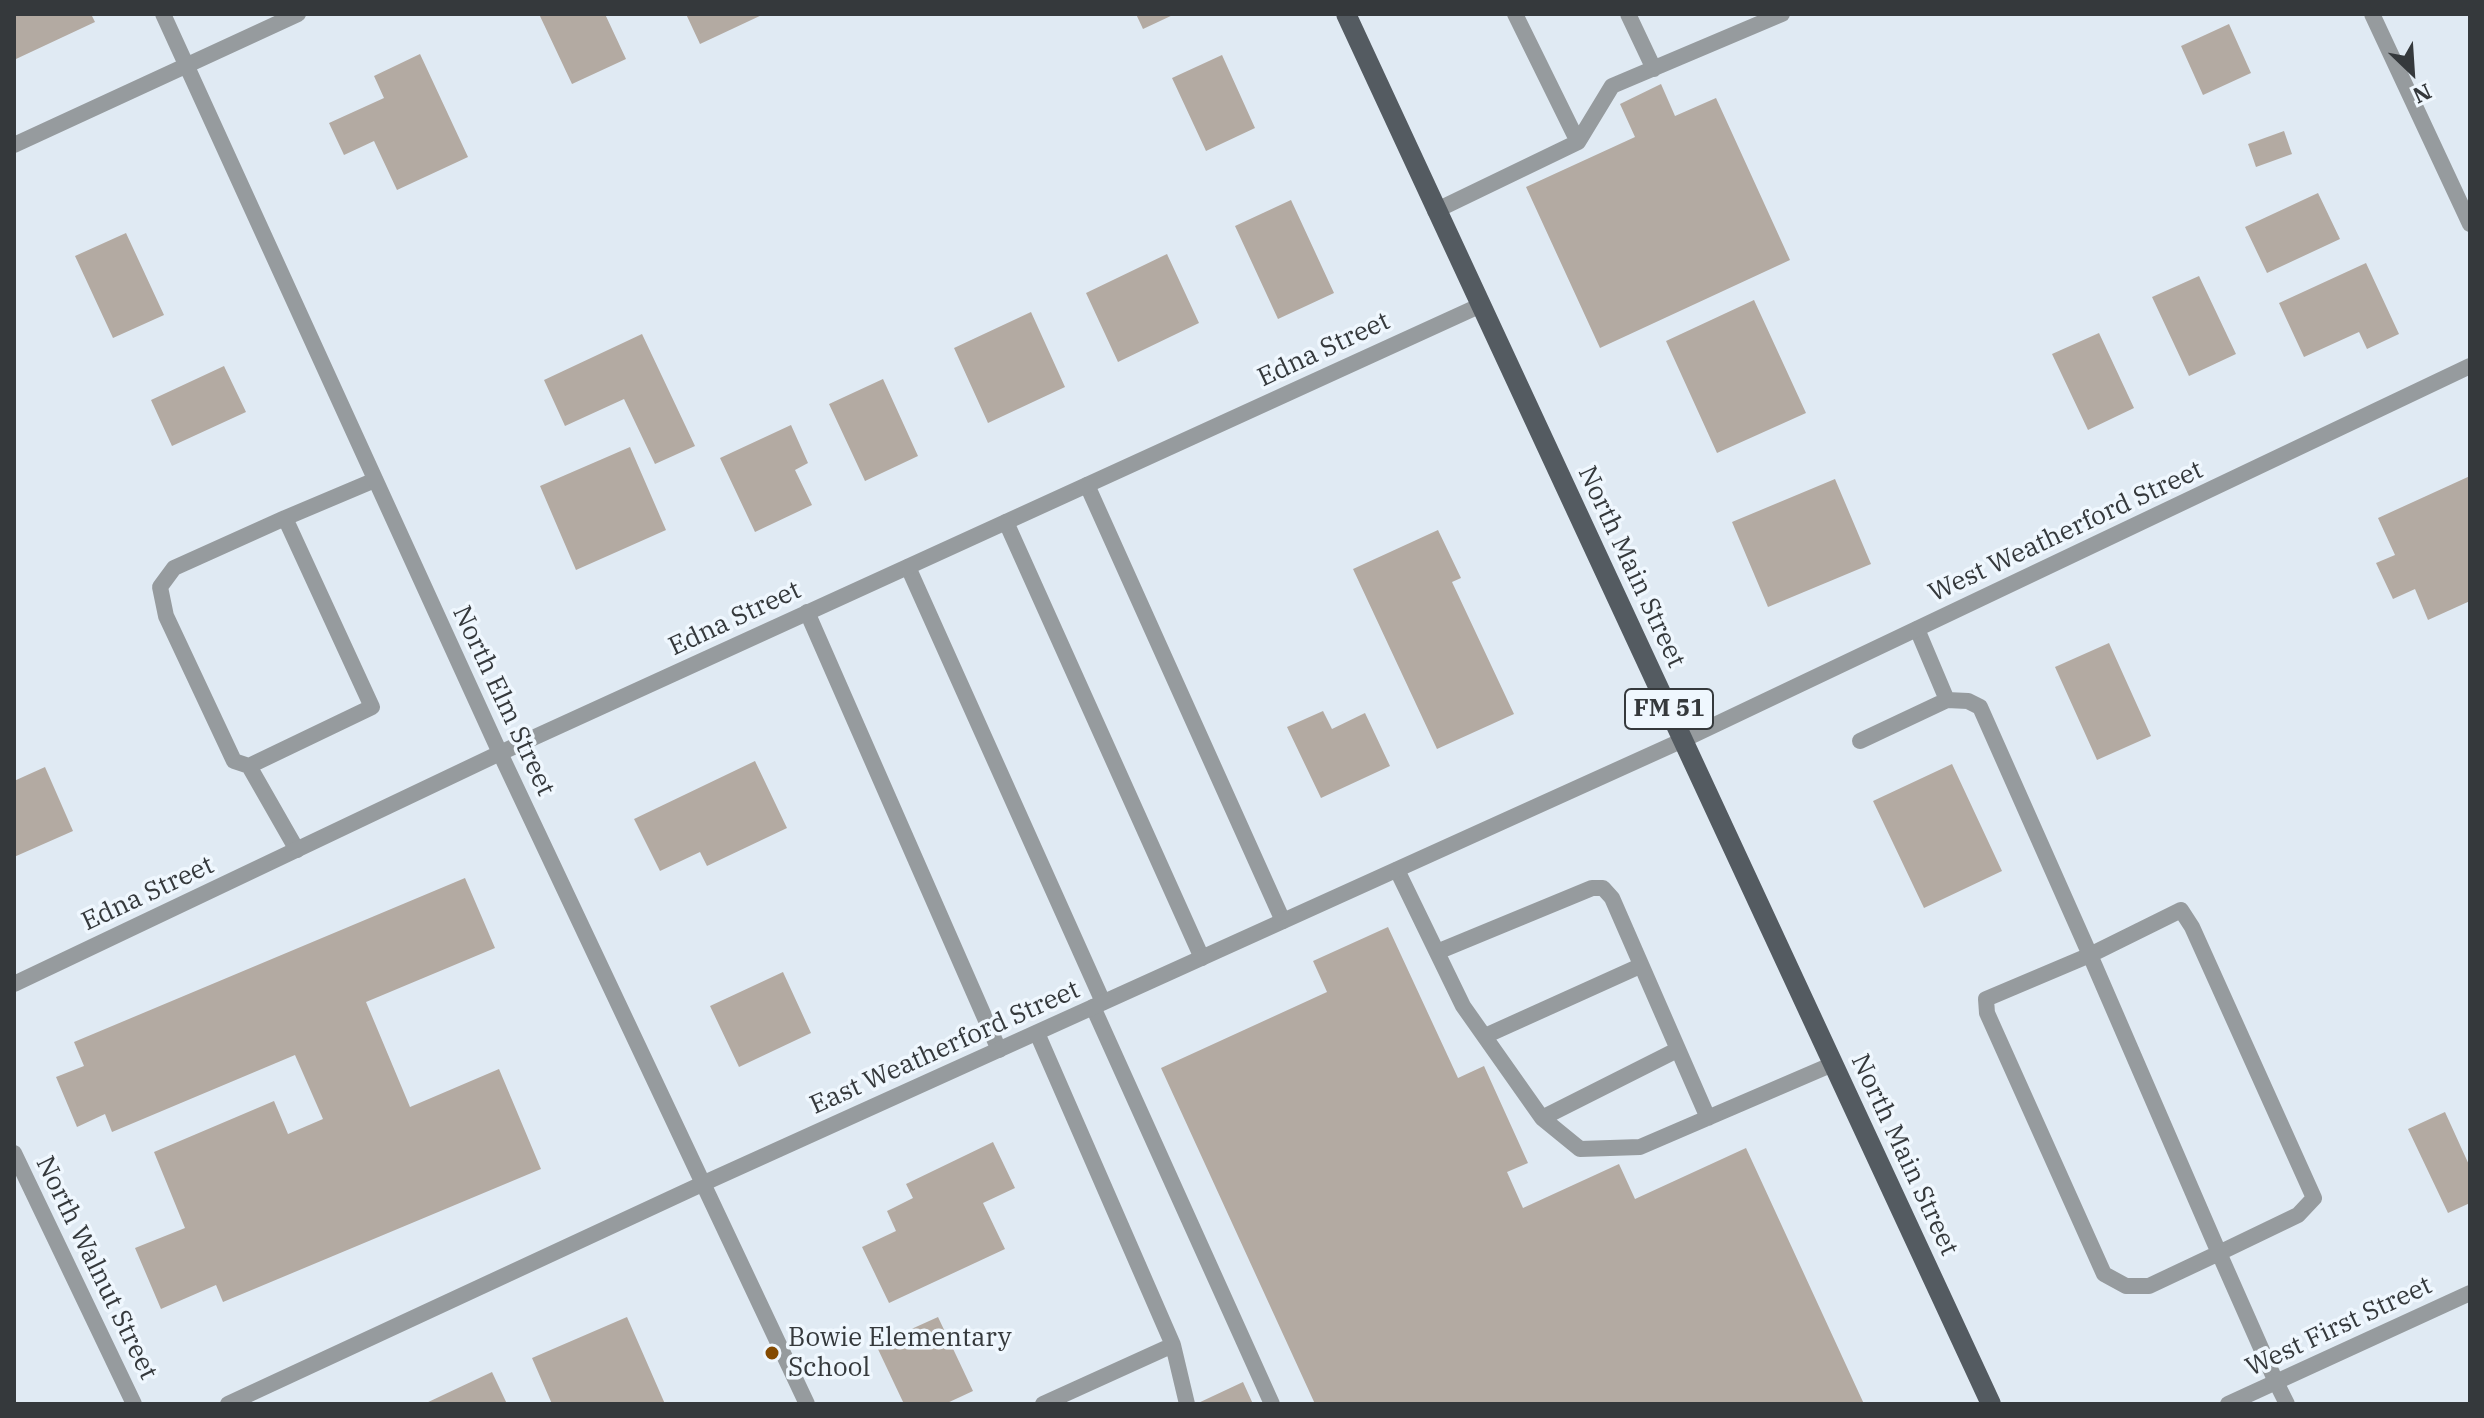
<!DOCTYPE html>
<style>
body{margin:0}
#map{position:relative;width:2484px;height:1418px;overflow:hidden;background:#e0eaf3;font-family:"IBM Plex Serif",serif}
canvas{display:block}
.frame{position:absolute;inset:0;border:16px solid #35393c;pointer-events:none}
.north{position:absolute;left:2372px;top:32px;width:80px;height:80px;-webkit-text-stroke:6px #eff7fe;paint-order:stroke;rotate:155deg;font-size:22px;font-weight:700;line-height:32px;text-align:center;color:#35393c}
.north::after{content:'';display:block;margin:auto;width:28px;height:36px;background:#35393c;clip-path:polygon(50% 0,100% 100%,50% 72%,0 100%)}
</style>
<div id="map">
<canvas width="2484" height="1418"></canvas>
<div class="frame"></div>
<div class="north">N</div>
</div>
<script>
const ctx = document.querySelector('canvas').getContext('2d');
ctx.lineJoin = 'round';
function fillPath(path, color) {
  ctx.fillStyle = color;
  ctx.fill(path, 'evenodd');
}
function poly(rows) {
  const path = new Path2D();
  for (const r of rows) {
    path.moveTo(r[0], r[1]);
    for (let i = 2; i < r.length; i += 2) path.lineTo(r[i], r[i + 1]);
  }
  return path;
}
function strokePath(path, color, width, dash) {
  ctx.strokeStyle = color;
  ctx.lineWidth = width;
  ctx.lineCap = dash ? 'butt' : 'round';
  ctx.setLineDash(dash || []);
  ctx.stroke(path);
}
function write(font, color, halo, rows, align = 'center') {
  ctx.font = font + ' "IBM Plex Serif",serif';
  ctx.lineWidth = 7;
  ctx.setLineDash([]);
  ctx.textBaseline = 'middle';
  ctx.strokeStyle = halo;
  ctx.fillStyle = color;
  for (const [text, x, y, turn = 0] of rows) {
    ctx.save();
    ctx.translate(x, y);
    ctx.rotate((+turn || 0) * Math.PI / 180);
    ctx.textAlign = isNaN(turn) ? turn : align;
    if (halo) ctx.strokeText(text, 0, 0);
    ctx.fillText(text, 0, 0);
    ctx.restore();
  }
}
const building = poly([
 [14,14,91,14,95,22,16,59],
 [539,14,605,14,626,59,572,84],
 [686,14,764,14,700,44],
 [1136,14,1175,14,1143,29],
 [2229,24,2251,73,2203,95,2181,46],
 [420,54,468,157,397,190,374,141,344,155,329,123,384,98,374,76],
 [1222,55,1255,128,1206,151,1172,78],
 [1661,84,1675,116,1716,98,1790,260,1600,348,1526,187,1635,137,1620,104],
 [2284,131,2292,154,2256,167,2248,144],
 [2318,193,2340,239,2267,273,2245,227],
 [1291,200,1334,293,1278,319,1235,226],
 [126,233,164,315,113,338,75,256],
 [1167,254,1199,323,1118,362,1086,293],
 [2366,263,2399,334,2367,349,2359,332,2304,357,2279,303],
 [2199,276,2236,354,2189,376,2152,297],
 [1754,300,1806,413,1717,453,1666,341],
 [1031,312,1065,387,988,423,954,348],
 [2099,333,2134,408,2088,430,2052,354],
 [642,334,695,446,655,464,624,399,565,426,544,380],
 [224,366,246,412,172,446,151,400],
 [883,379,918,456,865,481,829,404],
 [791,425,808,463,795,470,812,505,755,532,720,458],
 [630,447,666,530,576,570,540,486],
 [2470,476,2470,601,2428,620,2415,589,2393,599,2376,563,2395,555,2378,518],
 [1835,479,1871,564,1768,607,1732,522],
 [1438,530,1461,578,1452,582,1514,714,1437,749,1353,569],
 [2109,643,2151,736,2097,760,2055,667],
 [1323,711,1332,729,1365,713,1390,766,1321,798,1287,727],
 [755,761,787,828,707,866,700,852,660,871,634,819],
 [1952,764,2002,871,1924,908,1873,801],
 [45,767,73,831,14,857,14,781],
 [465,878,495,948,366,1002,410,1107,499,1069,541,1169,223,1302,216,1285,161,1309,135,1248,185,1228,154,1152,274,1101,288,1134,323,1119,295,1055,112,1132,105,1114,77,1127,56,1077,84,1066,74,1042],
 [1388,927,1458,1078,1484,1066,1528,1163,1507,1172,1523,1208,1619,1164,1635,1199,1746,1148,1864,1404,1315,1404,1161,1068,1327,992,1313,961],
 [783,972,811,1033,739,1067,710,1006],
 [2445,1112,2470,1167,2470,1203,2448,1213,2408,1129],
 [993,1142,1015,1188,983,1203,1005,1249,889,1303,862,1247,896,1231,887,1211,913,1198,906,1184],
 [627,1317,665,1404,552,1404,532,1358],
 [938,1317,973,1391,945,1404,904,1404,876,1345],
 [492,1372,507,1404,424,1404],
 [1243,1382,1253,1404,1196,1404]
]);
const service = poly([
 [1515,14,1578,142],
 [1628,14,1654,69],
 [1435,211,1578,142,1612,86,1782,14],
 [1087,485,1283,921],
 [285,518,375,480],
 [1006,522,1202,958],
 [908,567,1103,1002],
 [807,612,999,1050],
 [1917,629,1947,700,1968,701,1980,707,2090,955,2181,910,2192,927,2314,1198,2298,1215,2219,1253,2149,1286,2126,1286,2104,1274,1987,1013,1986,999,2090,955,2219,1253,2276,1382,2287,1404],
 [1860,741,1947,700],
 [249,766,372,707,285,518,174,568,160,587,166,616,234,761,249,766,297,850],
 [1397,870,1463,1006,1542,1118,1580,1149,1640,1147,1833,1064],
 [1437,952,1592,888,1603,888,1612,898,1708,1118],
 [1093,1007,1272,1404],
 [1037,1033,1173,1345,1043,1404],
 [1485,1036,1640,966],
 [1542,1118,1677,1050],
 [1173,1345,1187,1404]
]);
const minor = poly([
 [163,14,500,753,807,1404],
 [2372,14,2470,224],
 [14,145,298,14],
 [14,984,500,753,1479,306],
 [14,1153,134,1404],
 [228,1404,702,1184,1683,740,2470,366]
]);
const tertiary = poly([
 [2228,1404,2470,1293]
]);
const primary = poly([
 [1346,14,1991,1404]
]);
const markers = [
 [772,1353,8,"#844a00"]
];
const shields = [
 [1669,709,88]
];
const shieldNames = [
 ["FM 51",1669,709]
];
const streetNames = [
 ["Edna Street",1324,350,-25],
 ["West Weatherford Street",2066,532,-25],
 ["North Main Street",1631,567,65],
 ["Edna Street",735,619,-25],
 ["North Elm Street",503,701,65],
 ["Edna Street",148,894,-25],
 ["East Weatherford Street",945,1048,-24],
 ["North Main Street",1904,1155,65],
 ["North Walnut Street",96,1268,64],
 ["West First Street",2339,1327,-25]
];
const poiNames = [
 ["Bowie Elementary",788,1338],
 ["School",788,1368]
];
fillPath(building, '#b3aaa2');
strokePath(service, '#969b9e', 16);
strokePath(minor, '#969b9e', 16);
strokePath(tertiary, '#969b9e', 16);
strokePath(primary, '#545b61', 20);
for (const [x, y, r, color] of markers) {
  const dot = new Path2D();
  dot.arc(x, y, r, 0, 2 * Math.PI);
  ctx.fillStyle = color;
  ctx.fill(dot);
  strokePath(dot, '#eff7fe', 3);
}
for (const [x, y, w] of shields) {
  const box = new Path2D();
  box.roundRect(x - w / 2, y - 20, w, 40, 6);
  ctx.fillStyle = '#eff7fe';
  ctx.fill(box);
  strokePath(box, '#35393c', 2);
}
write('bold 24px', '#35393c', null, shieldNames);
write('26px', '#35393c', '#eff7fe', streetNames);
write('26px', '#35393c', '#eff7fe', poiNames, 'left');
</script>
